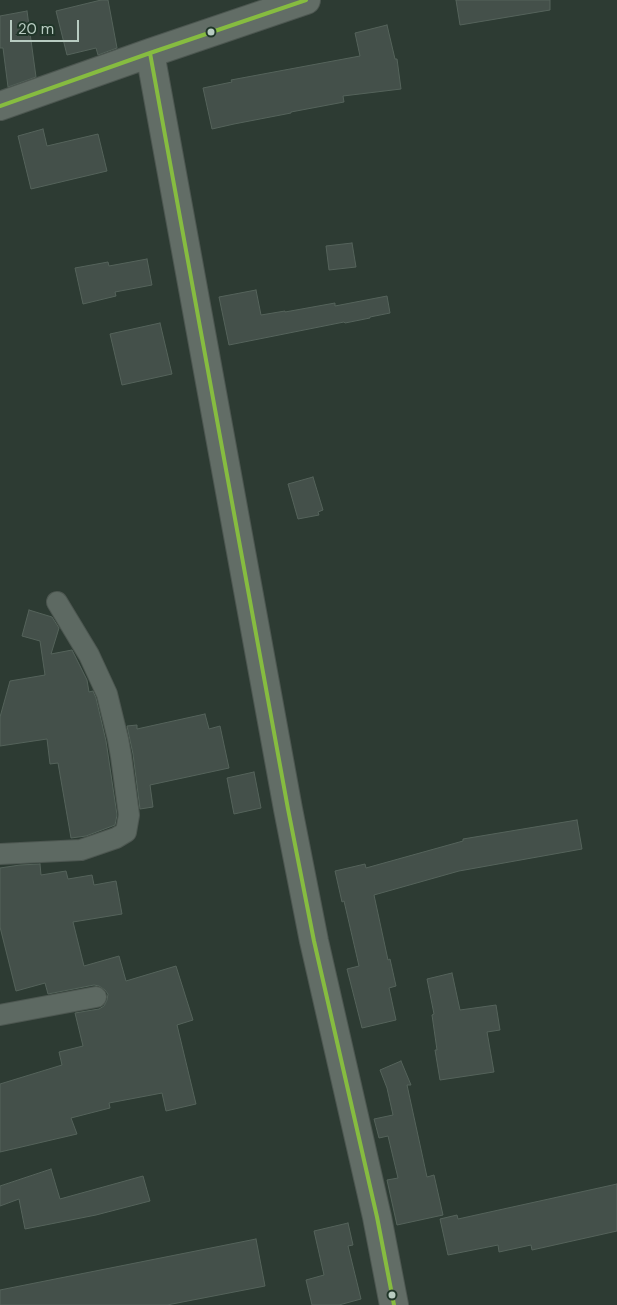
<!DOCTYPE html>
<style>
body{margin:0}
#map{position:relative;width:617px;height:1305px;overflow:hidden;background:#2d3b33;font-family:"DM Sans",sans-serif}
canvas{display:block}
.scale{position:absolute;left:10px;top:20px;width:69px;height:22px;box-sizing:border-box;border:2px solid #b8cbc1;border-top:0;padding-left:6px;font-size:15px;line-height:18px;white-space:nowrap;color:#b8cbc1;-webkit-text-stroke:4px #203629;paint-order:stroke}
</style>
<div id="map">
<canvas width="617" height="1305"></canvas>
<div class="scale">20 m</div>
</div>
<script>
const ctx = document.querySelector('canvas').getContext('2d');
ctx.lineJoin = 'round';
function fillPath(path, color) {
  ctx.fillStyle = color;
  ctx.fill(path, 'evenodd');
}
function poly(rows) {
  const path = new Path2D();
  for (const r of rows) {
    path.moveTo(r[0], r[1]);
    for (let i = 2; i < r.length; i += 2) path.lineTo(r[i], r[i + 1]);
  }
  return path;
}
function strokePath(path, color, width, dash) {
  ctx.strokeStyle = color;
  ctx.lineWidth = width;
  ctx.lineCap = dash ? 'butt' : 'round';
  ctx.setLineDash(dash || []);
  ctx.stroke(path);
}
const building = poly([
 [101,0,108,0,117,48,98,55,96,48,67,55,56,11,101,0],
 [456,0,550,0,550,10,460,25,456,0],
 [27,11,36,77,8,87,3,48,0,48,0,16,27,11],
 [387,25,395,59,397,59,401,89,343,96,344,102,291,112,291,113,234,124,212,129,203,88,232,82,231,80,360,56,355,33,387,25],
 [43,129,47,146,98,134,107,171,31,189,18,136,43,129],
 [352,243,356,267,329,270,326,246,352,243],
 [147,259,152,285,115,292,116,296,83,304,75,268,108,262,109,266,147,259],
 [256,290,261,315,285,311,285,312,335,303,335,306,387,296,390,313,370,317,370,318,345,323,344,322,229,345,219,297,256,290],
 [160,323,172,374,122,385,110,334,160,323],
 [313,477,323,510,318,512,319,515,298,519,288,484,313,477],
 [29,610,52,617,59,628,51,654,72,650,87,680,89,692,93,691,96,698,106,741,117,815,115,825,86,836,71,838,58,763,50,764,47,739,0,746,0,717,10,681,45,675,40,641,22,636,29,610],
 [205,714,209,729,220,726,229,768,150,785,153,807,140,809,133,754,127,726,137,725,137,729,205,714],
 [254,772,261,808,234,814,227,778,254,772],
 [577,820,582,849,459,871,374,895,388,960,390,959,396,986,389,988,396,1020,362,1028,347,969,359,966,344,901,342,902,335,871,365,864,366,868,463,841,463,839,577,820],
 [40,864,41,875,66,871,68,879,92,875,94,885,116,881,122,914,73,922,84,966,119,956,126,981,176,966,193,1020,177,1025,196,1104,166,1111,162,1093,109,1103,110,1108,71,1118,77,1134,0,1152,0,1084,62,1065,59,1052,83,1046,75,1013,99,1009,104,1006,107,1000,108,994,105,990,99,986,94,985,48,994,45,983,16,991,0,927,0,868,20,865,40,864],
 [452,973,460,1010,496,1005,500,1030,487,1032,494,1072,440,1080,435,1050,437,1050,432,1015,434,1014,427,979,452,973],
 [401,1061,411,1085,407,1085,427,1177,434,1175,443,1215,397,1225,387,1180,398,1178,388,1136,379,1138,374,1119,393,1115,387,1088,380,1070,401,1061],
 [51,1169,60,1199,143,1176,150,1201,96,1215,25,1229,19,1199,0,1206,0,1186,51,1169],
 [617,1184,617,1231,532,1250,531,1245,499,1252,498,1245,448,1255,440,1219,457,1215,458,1219,617,1184],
 [348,1223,353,1245,348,1246,361,1299,339,1305,312,1305,306,1280,324,1275,314,1231,348,1223],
 [256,1239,265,1286,167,1305,0,1305,0,1290,256,1239]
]);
const street = poly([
 [0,854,81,850,116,838,126,832,129,815,121,756,118,739,107,694,89,655,57,602],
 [0,1015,96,997]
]);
const secondary = poly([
 [150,53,288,809,314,941,377,1217,394,1305],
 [0,106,150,53,306,0]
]);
const bus1 = poly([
 [150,53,288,809,314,941,377,1217,394,1305],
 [0,106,150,53,306,0]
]);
const markers = [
 [211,32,4.5,"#b8cbc1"],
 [392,1295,4.5,"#b8cbc1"]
];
fillPath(building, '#44504a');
strokePath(building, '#55635b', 1);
strokePath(street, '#4d5751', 22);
strokePath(secondary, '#4d5751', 30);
strokePath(street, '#5d6962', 20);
strokePath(secondary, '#626d66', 28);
strokePath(bus1, '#86bc40', 4);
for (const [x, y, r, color] of markers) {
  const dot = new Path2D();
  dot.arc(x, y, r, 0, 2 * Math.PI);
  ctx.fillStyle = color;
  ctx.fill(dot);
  strokePath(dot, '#203629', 2);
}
</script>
